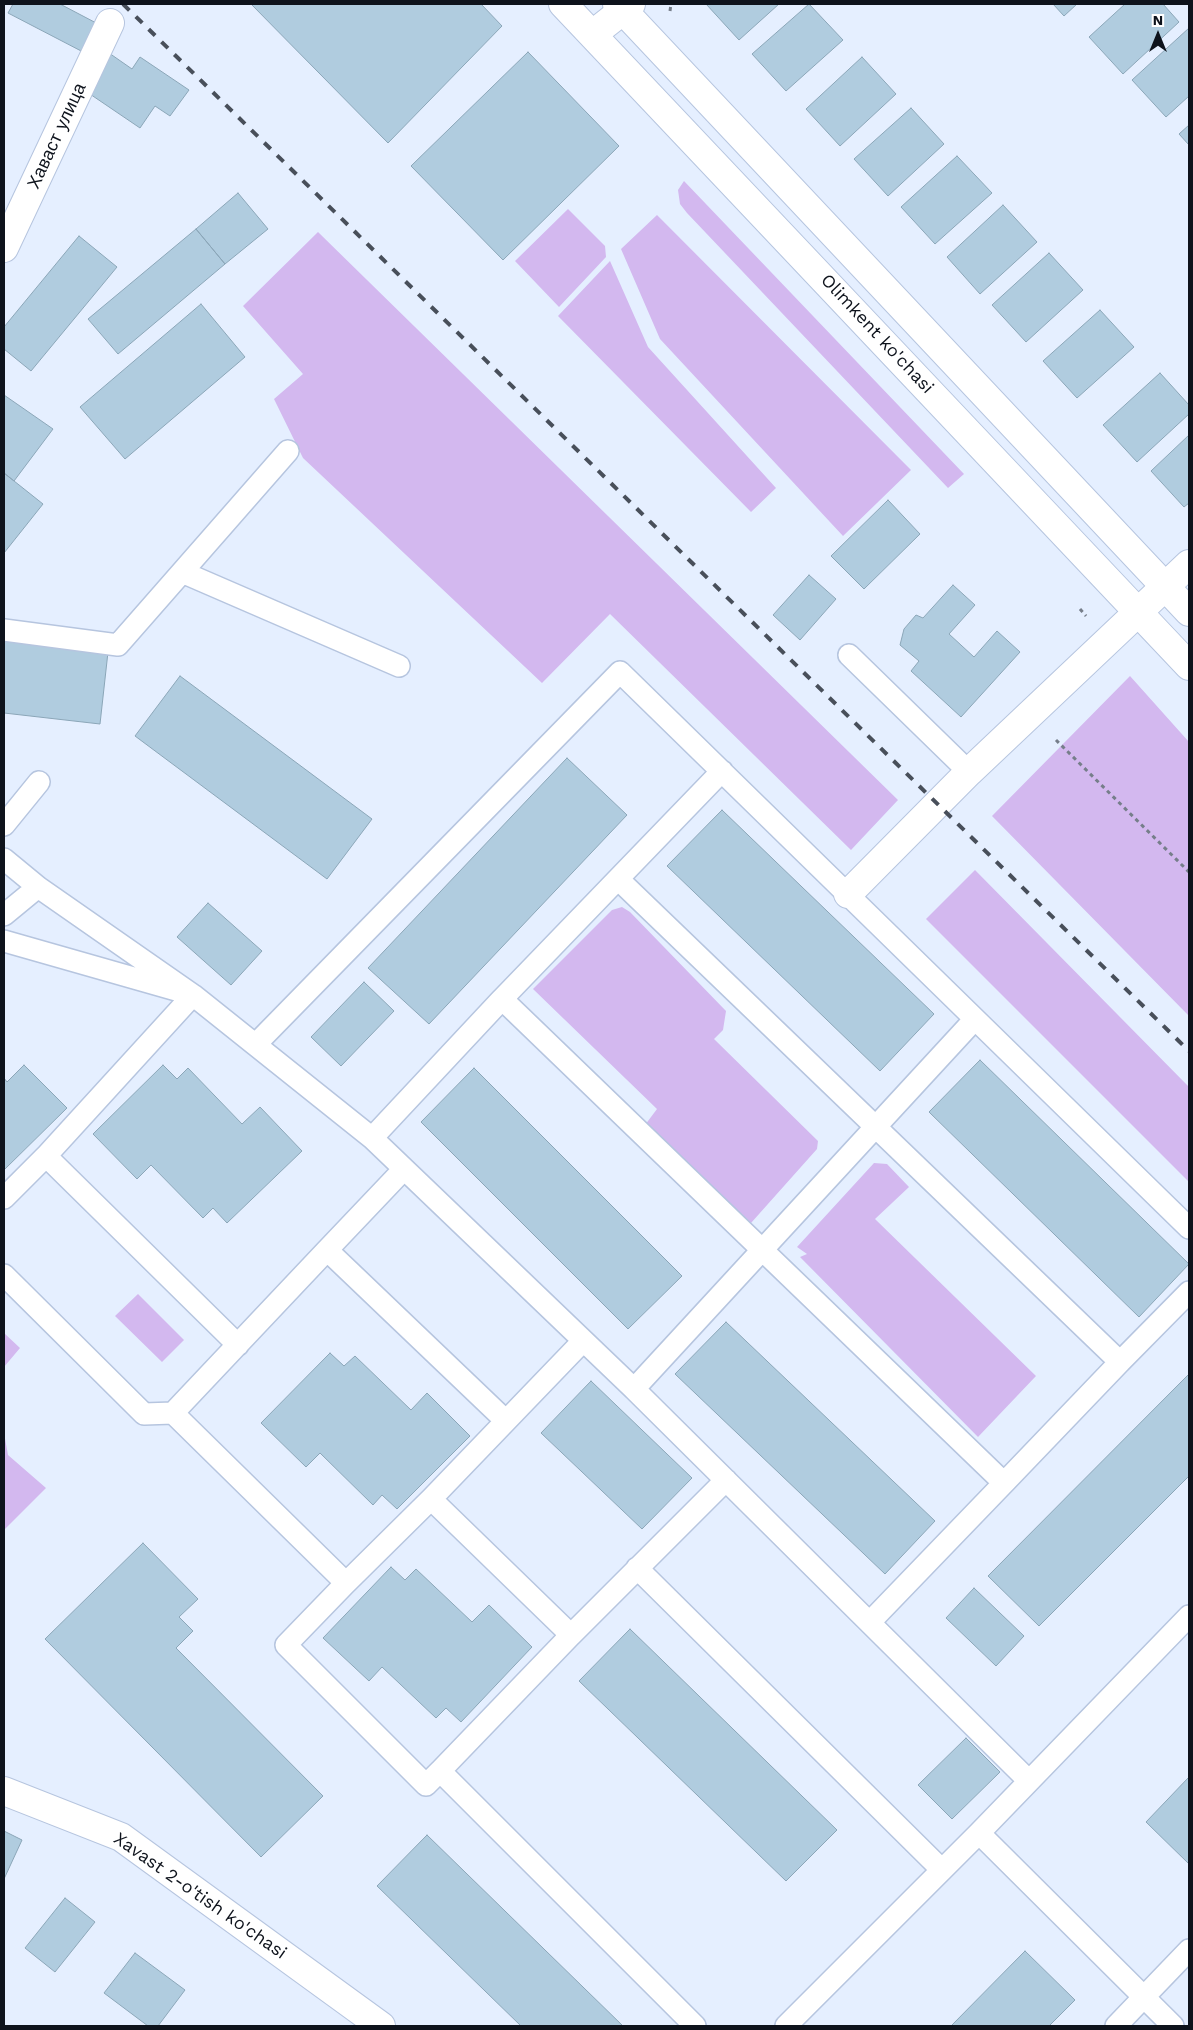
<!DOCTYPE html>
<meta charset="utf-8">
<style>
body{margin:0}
#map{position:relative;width:1193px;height:2030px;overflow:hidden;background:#e5efff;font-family:"Work Sans",sans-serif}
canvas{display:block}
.frame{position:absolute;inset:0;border:5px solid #0e131c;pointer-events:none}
.north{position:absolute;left:1133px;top:10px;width:50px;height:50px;-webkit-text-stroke:4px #fff;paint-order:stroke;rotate:0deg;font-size:14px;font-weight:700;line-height:20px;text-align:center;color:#0e131c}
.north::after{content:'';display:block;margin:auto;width:18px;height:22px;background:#0e131c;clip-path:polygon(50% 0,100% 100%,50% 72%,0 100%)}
</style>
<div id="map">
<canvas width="1193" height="2030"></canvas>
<div class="frame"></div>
<div class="north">N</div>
</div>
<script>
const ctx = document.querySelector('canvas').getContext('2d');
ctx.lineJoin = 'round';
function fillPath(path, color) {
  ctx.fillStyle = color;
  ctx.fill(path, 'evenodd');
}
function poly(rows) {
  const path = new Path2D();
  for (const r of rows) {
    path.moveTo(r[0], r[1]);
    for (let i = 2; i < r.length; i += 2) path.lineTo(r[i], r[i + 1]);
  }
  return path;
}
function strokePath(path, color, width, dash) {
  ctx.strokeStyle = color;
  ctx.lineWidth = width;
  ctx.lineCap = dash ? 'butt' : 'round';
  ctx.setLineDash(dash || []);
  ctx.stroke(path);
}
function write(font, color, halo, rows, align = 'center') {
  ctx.font = font + ' "Work Sans",sans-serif';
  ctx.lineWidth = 5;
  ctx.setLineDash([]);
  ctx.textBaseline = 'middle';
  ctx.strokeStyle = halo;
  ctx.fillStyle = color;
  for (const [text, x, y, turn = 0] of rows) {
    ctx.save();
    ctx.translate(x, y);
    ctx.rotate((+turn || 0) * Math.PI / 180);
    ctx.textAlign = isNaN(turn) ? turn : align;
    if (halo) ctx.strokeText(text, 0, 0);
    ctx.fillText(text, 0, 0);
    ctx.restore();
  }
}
const green = poly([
 [684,181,964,474,948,488,687,213,680,204,678,190],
 [568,209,605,246,606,257,559,307,515,261],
 [657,215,911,470,843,536,660,339,621,249],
 [318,232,898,800,851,850,610,614,542,683,303,458,274,399,303,374,243,306],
 [610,261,648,347,776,488,751,512,558,316],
 [1130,676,1189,742,1189,1016,992,816],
 [975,870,1189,1087,1189,1182,926,919],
 [622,907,630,912,726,1011,723,1030,714,1039,818,1141,817,1149,751,1223,645,1125,657,1109,533,989,612,910],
 [874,1163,887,1164,909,1187,875,1219,1036,1376,978,1437,800,1257,807,1254,797,1247],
 [138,1294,184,1340,162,1362,115,1316],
 [4,1333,20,1348,4,1367],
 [4,1433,8,1455,46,1488,4,1530]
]);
const building = poly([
 [13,4,60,4,100,25,85,53,8,13,13,4],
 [251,4,481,4,502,26,388,143,251,4],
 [706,4,779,4,739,40,706,4],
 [809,4,843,40,786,91,752,54,809,4],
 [1053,4,1077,4,1064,16,1053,4],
 [1125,4,1163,4,1179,22,1123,74,1089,37,1125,4],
 [1189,28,1189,96,1166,117,1132,80,1189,28],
 [528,52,619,146,503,260,411,166,528,52],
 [109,53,132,69,140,57,189,90,170,116,155,106,140,128,84,90,109,53],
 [862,57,896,94,840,146,806,109,862,57],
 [911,108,944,144,888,196,854,159,911,108],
 [1189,125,1189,145,1179,134,1189,125],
 [957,156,992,193,935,244,901,207,957,156],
 [238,193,268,229,225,264,196,229,238,193],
 [1003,205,1037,242,980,294,947,257,1003,205],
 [196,229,225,264,118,354,88,319,196,229],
 [79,236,117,267,31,371,4,349,4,327,79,236],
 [1049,253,1083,290,1026,342,992,305,1049,253],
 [201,304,245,357,125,459,80,407,201,304],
 [1100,310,1134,347,1077,398,1043,361,1100,310],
 [1160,373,1189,405,1189,414,1137,462,1103,425,1160,373],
 [4,395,53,429,14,481,4,473,4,395],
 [1189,435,1189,503,1184,507,1151,471,1189,435],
 [4,473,43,504,4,553,4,473],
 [888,500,920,534,864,589,831,556,888,500],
 [809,575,836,599,800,640,773,615,809,575],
 [953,585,975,605,949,634,974,657,997,631,1020,652,961,717,911,671,919,661,900,645,904,629,916,615,923,618,953,585],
 [4,639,108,652,100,724,4,713,4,639],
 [180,676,372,819,327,879,135,736,180,676],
 [567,758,627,815,429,1024,368,968,567,758],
 [722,810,934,1014,880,1071,667,866,722,810],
 [208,903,262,951,231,985,177,937,208,903],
 [364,982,394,1011,341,1066,311,1037,364,982],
 [980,1060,1189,1264,1139,1317,929,1112,980,1060],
 [24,1065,67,1108,4,1170,4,1078,7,1082,24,1065],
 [163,1065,177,1079,188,1068,242,1124,260,1107,302,1151,227,1223,213,1208,203,1218,151,1165,137,1179,93,1134,163,1065],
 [474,1068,682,1276,628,1329,421,1122,474,1068],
 [726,1322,935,1521,885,1574,675,1374,726,1322],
 [330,1353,344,1366,355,1356,411,1410,427,1393,470,1436,397,1509,382,1495,373,1505,320,1453,306,1467,261,1423,330,1353],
 [1189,1374,1189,1476,1039,1626,988,1576,1189,1374],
 [591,1381,692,1478,642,1529,541,1433,591,1381],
 [143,1543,198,1599,179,1617,193,1631,176,1648,323,1796,261,1857,45,1639,143,1543],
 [391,1567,405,1580,416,1569,472,1622,489,1605,532,1647,461,1722,446,1708,436,1718,382,1667,369,1681,323,1638,391,1567],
 [974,1588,1024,1636,996,1666,946,1618,974,1588],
 [630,1629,837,1830,786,1881,579,1681,630,1629],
 [966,1738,1000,1772,952,1819,918,1785,966,1738],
 [1189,1777,1189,1864,1146,1822,1189,1777],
 [4,1831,22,1840,4,1879,4,1831],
 [427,1835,623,2026,521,2026,377,1886,427,1835],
 [65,1898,95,1922,55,1972,25,1948,65,1898],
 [1025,1951,1075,2000,1049,2026,951,2026,1025,1951],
 [135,1953,185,1990,158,2026,148,2026,104,1993,135,1953]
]);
const path = poly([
 [670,11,671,4],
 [1080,609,1086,616],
 [1056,740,1189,872]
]);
const lane = poly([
 [182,572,288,451],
 [4,630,118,645,182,572,399,666],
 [849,655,969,772],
 [4,825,39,782],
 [4,859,38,887],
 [618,879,1120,1362,1004,1483,502,999,722,771],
 [4,915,38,887,193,995,372,1138],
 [4,941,176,990],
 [502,999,372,1138,634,1389],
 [975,1019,634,1389,1029,1781],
 [256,1044,620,672,1189,1228],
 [46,1156,193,995],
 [404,1169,327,1250,506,1421,431,1499,571,1635,440,1771,695,2026],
 [4,1198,46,1156,238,1345],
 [327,1250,173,1413,346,1583,286,1645,426,1785,440,1771],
 [4,1275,144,1414,173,1413],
 [1120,1362,1189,1292],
 [506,1421,583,1341],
 [637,1568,942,1870],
 [346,1583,431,1499],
 [870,1622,1004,1483],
 [571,1635,726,1480],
 [979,1833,1173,2026],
 [786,2026,979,1833,1189,1616],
 [1116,2026,1189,1950]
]);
const street = poly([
 [593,34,631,4],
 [4,248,110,23],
 [848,894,969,772,1189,564],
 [4,1791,121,1837,381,2026]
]);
const secondary = poly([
 [563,4,1189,666],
 [617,4,1189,612]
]);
const rail = poly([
 [123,4,1189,1051]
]);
const streetNames = [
 ["Хаваст улица",57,136,-65],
 ["Olimkent ko'chasi",877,334,47],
 ["Xavast 2-o'tish ko'chasi",200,1896,35]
];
fillPath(green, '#d3b8ef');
fillPath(building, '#b0ccdf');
strokePath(building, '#8ba6b8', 1);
strokePath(lane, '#b6c5df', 24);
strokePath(street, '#b6c5df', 30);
strokePath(secondary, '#b6c5df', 30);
strokePath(path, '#767e8a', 3, [4, 4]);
strokePath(lane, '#fff', 21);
strokePath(street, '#fff', 28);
strokePath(secondary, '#fff', 28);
strokePath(rail, '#484f5a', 4, [9, 9]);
write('18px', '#0e131c', '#fff', streetNames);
</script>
